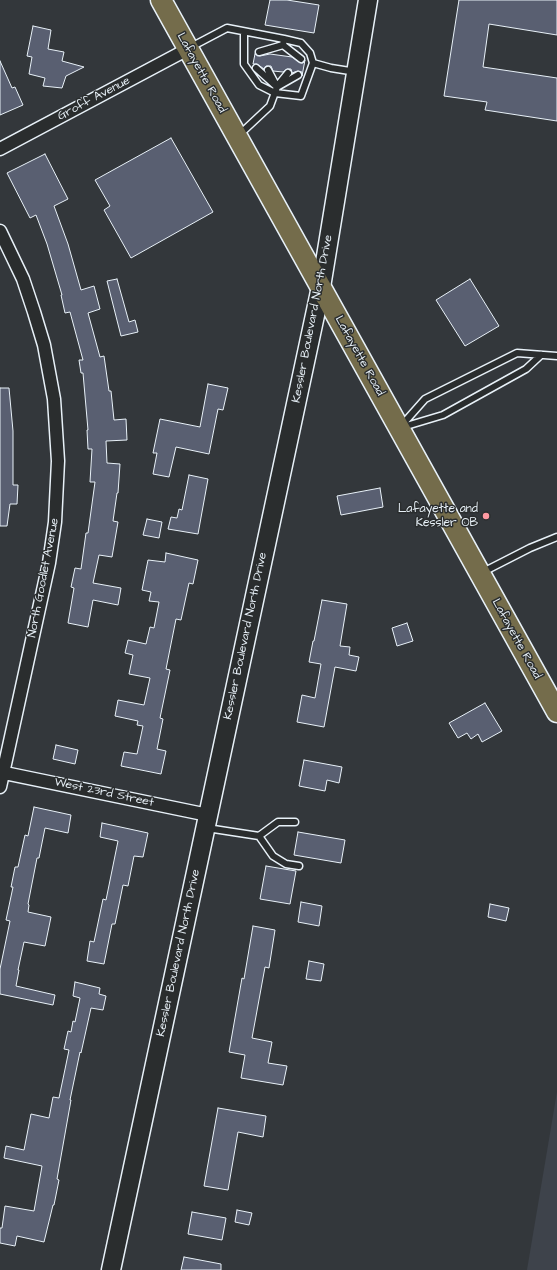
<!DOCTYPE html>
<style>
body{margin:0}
canvas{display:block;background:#33373b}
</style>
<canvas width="557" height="1270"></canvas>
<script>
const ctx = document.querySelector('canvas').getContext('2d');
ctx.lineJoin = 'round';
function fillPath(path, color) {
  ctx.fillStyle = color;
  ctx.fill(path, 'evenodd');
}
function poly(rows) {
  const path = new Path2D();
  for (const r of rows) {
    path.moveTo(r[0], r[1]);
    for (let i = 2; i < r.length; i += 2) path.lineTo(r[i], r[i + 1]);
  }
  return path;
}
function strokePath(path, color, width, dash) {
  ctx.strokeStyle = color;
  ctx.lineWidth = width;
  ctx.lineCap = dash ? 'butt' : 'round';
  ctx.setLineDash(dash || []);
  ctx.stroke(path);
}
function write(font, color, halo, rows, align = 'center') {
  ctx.font = font + ' "Architects Daughter",sans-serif';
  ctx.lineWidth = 3;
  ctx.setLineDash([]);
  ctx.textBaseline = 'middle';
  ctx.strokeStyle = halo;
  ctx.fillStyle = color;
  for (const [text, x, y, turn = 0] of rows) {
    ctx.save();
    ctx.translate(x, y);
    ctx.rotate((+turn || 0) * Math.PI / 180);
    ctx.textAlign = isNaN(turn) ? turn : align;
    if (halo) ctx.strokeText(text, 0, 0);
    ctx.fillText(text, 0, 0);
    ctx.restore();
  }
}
const built = poly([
 [557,1092,557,1270,527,1270]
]);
const building = poly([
 [270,0,287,0,319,5,314,33,265,25,270,0],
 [459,0,557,0,557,35,489,24,483,67,557,78,557,121,485,110,487,102,444,96,459,0],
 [33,26,51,30,48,49,64,52,62,61,84,67,66,76,62,88,43,86,45,78,29,74,32,57,27,56,33,26],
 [255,54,260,56,270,54,292,57,301,63,303,63,305,60,302,76,302,72,298,71,292,73,291,69,287,69,283,72,273,71,271,66,266,66,264,69,257,64,253,64,255,54],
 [0,61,12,88,15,87,23,105,0,115,0,61],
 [171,138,213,212,131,258,104,210,110,206,95,180,171,138],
 [45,154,68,199,54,206,68,244,81,290,94,286,100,309,88,313,100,357,104,356,109,391,111,391,114,420,126,419,127,440,106,441,107,463,120,464,118,493,117,493,113,521,118,522,112,557,99,555,93,583,121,588,118,605,93,600,88,627,68,623,74,588,71,587,75,568,81,569,86,533,88,533,95,482,90,482,92,449,88,449,87,430,88,430,83,373,81,373,79,360,83,360,70,312,65,313,61,295,62,295,47,244,36,215,30,218,7,173,45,154],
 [117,279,129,322,135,320,138,332,121,336,107,281,117,279],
 [470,279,499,326,465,346,436,300,470,279],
 [208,384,228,388,223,410,218,409,209,454,176,447,169,477,153,474,157,453,153,453,160,419,200,427,208,384],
 [0,388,9,388,13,431,13,485,18,485,17,504,10,504,7,526,0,526,0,388],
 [189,475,208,479,198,534,168,529,171,517,177,518,179,509,182,510,189,475],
 [380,488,383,507,341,515,337,496,380,488],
 [147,519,162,522,159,538,143,535,147,519],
 [166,553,198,560,193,584,189,583,181,620,176,619,166,669,170,670,160,718,163,719,157,749,166,751,161,774,121,766,124,752,137,754,143,726,137,725,138,721,115,716,118,700,144,705,150,678,129,674,133,655,125,653,128,640,146,644,150,627,154,628,159,602,149,601,151,592,142,590,148,560,165,562,166,553],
 [322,600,347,604,340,646,350,647,349,655,359,657,356,671,335,667,324,727,297,722,302,695,315,698,321,664,309,662,313,641,314,641,322,600],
 [407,623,413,641,397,646,392,628,407,623],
 [485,703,502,731,482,742,478,734,471,739,467,733,458,738,449,723,485,703],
 [56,745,78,750,75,764,53,759,56,745],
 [304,760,342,767,339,783,327,780,325,791,299,786,304,760],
 [34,807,71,815,68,833,45,828,39,858,37,858,28,904,29,905,28,912,51,917,45,946,24,942,18,970,19,970,16,986,55,995,53,1005,0,994,0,969,10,921,6,920,13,887,11,887,15,867,18,867,25,835,28,836,34,807],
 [102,823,148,833,143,857,134,856,128,886,123,885,115,924,112,924,104,964,87,961,90,941,94,942,103,899,106,900,118,841,100,837,102,823],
 [298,832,345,840,341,863,294,855,298,832],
 [266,866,296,871,290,904,260,899,266,866],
 [301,902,322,906,319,926,298,922,301,902],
 [490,904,509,908,506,921,488,917,490,904],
 [253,926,275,930,269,968,265,967,252,1038,272,1042,268,1063,287,1066,283,1085,241,1078,245,1055,229,1052,242,978,244,979,253,926],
 [309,961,324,964,321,981,306,979,309,961],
 [75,982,100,988,99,994,106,996,103,1010,91,1008,81,1053,80,1052,70,1100,71,1100,57,1179,59,1180,54,1205,53,1205,44,1242,17,1236,15,1246,0,1243,0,1228,2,1228,5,1206,34,1211,42,1166,4,1158,6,1146,24,1150,31,1114,49,1118,53,1097,59,1098,69,1050,64,1049,68,1031,71,1032,73,1021,75,1022,80,998,73,996,75,982],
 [218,1108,266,1116,263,1137,238,1132,228,1190,204,1186,218,1108],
 [237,1210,252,1213,249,1225,235,1222,237,1210],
 [192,1212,226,1218,222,1240,188,1234,192,1212],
 [184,1257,221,1264,221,1270,181,1270,184,1257]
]);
const lane = poly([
 [244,32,244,64,259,85,275,93,301,96,313,63],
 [284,39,301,43,310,53,313,63,331,68,356,72],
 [189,48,227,28,284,39,283,45],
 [259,52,283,45,301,59],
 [256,68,277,87,268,70],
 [279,84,288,73],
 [239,135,270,106,277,87,298,75],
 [402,425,425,399,517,353,557,356],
 [403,427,443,415,526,369,541,355],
 [483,572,530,548,557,537],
 [207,828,259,836,273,856,286,864,299,866],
 [259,836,278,822,295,822]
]);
const street = poly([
 [0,149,188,49],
 [0,231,23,279,34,312,44,345,54,399,58,461,55,522,49,563,0,787],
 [0,772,208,815]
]);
const secondary = poly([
 [111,1270,321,287,368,0]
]);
const primary = poly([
 [161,0,557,712]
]);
const markers = [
 [486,516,4,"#ff9aa2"]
];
const streetNames = [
 ["Lafayette Road",201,73,61],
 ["Groff Avenue",94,99,-28],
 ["Kessler Boulevard North Drive",313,319,-79],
 ["Lafayette Road",359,356,61],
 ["North Goodlet Avenue",44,578,-79],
 ["Kessler Boulevard North Drive",246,636,-78],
 ["Lafayette Road",516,639,61],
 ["West 23rd Street",104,793,12],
 ["Kessler Boulevard North Drive",179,953,-78]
];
const poiNames = [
 ["Lafayette and",478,509],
 ["Kessler OB",478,523]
];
fillPath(built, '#3e434b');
fillPath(building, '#595f71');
strokePath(building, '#e8f1f8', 1);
strokePath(lane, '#e8f1f8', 9);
strokePath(street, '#e8f1f8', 15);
strokePath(secondary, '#e8f1f8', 21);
strokePath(primary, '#e8f1f8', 23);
strokePath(lane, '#2a2d2e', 6);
strokePath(street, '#2a2d2e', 12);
strokePath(secondary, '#2a2d2e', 18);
strokePath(primary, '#746c4b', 20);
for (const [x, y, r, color] of markers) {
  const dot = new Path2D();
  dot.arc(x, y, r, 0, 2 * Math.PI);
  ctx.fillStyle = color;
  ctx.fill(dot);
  strokePath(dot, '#2a2d2e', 1.5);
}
write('12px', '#e8f1f8', '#2a2d2e', streetNames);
write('12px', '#e8f1f8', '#2a2d2e', poiNames, 'right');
</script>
